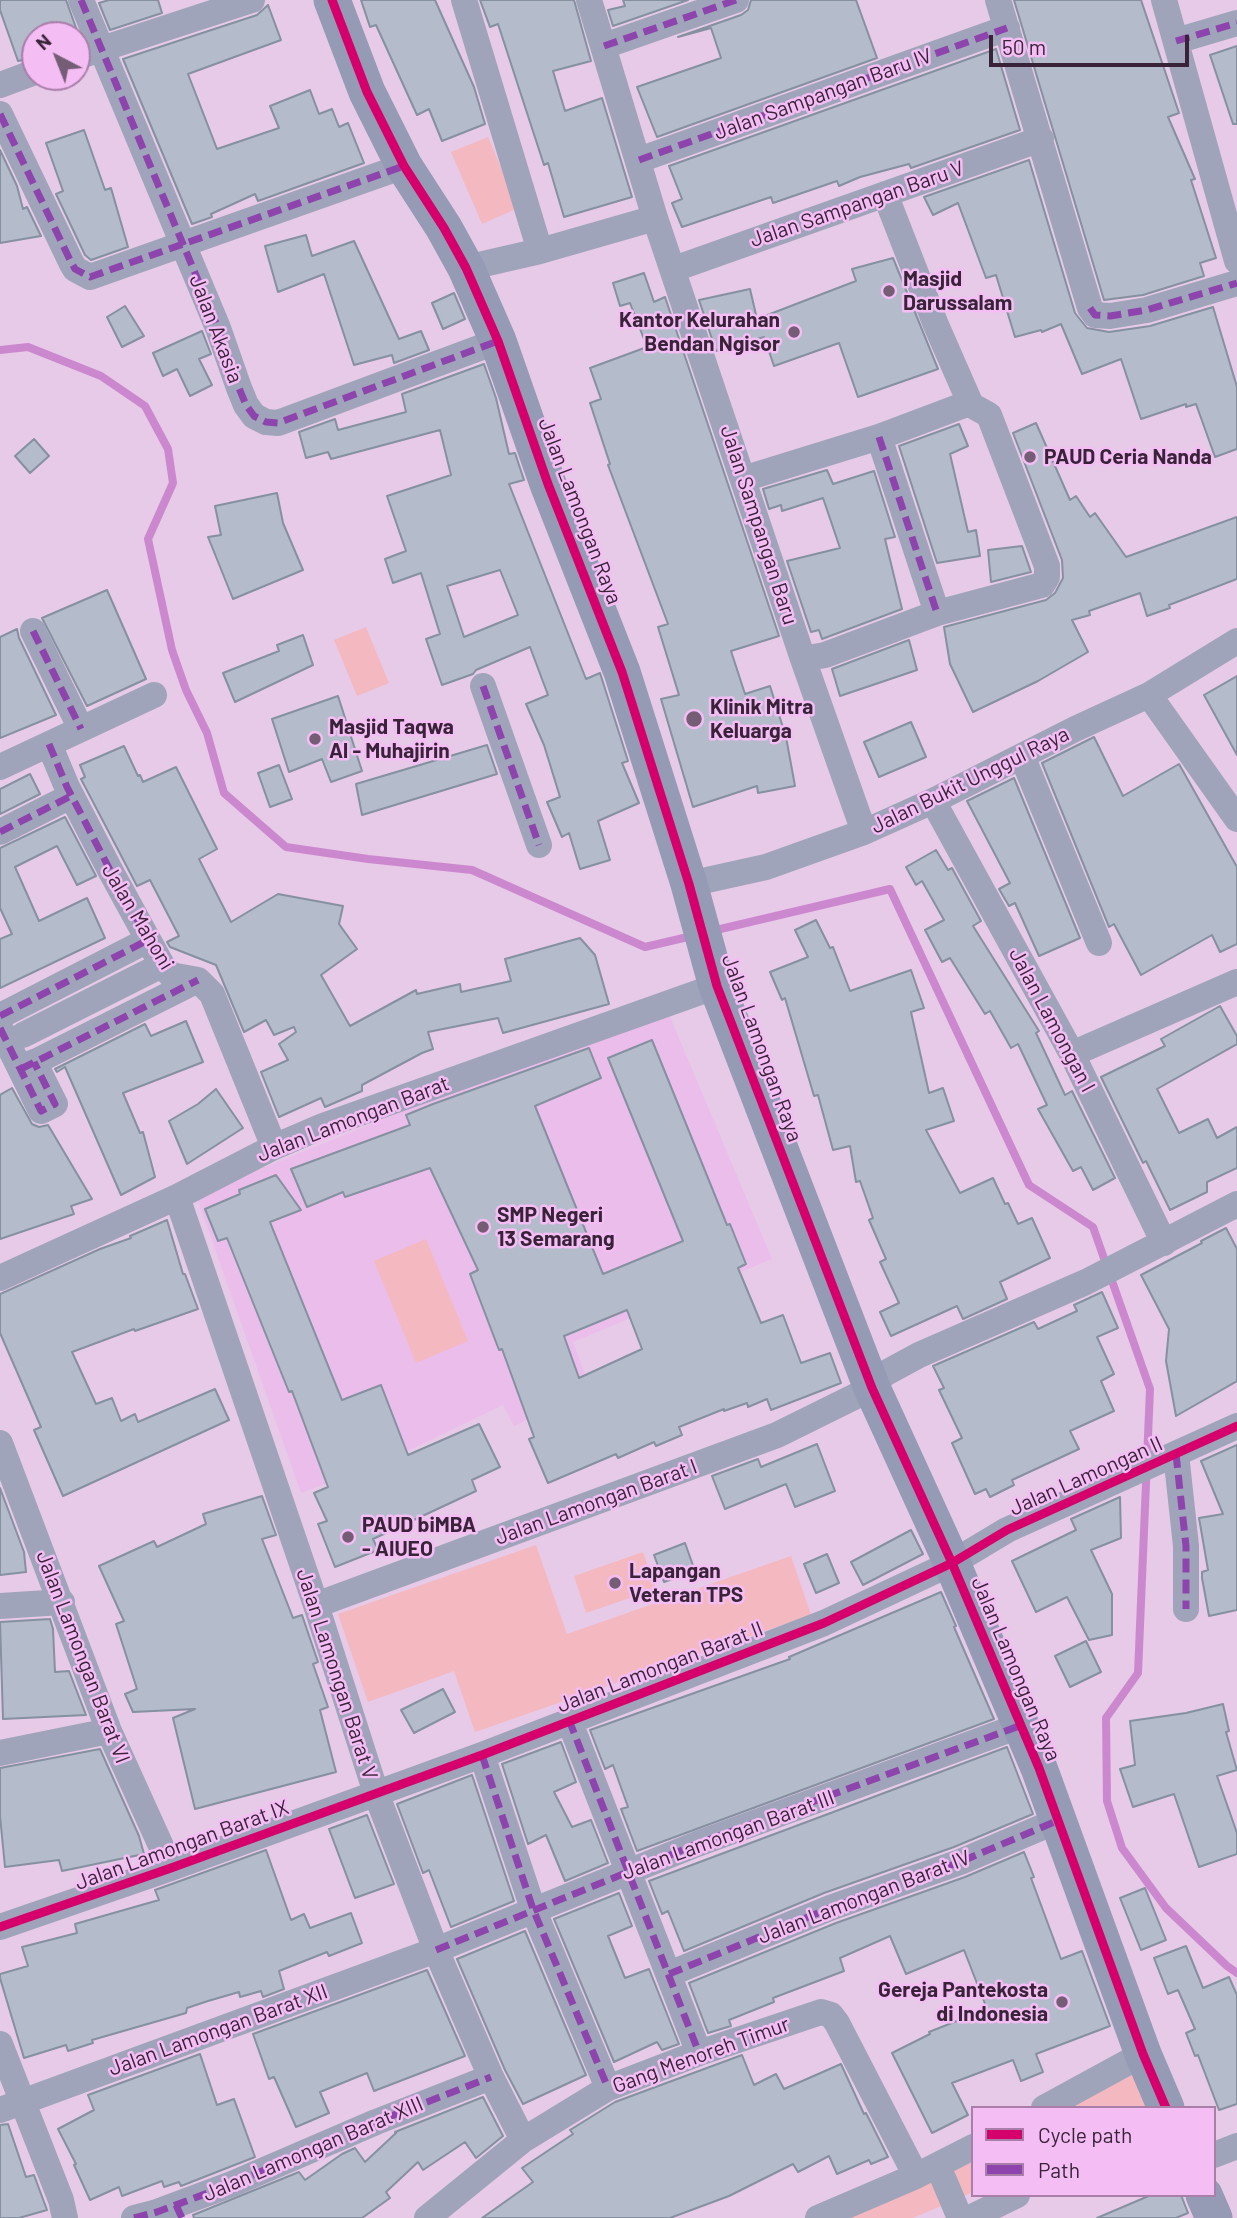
<!DOCTYPE html>
<style>
body{margin:0}
#map{position:relative;width:1237px;height:2218px;overflow:hidden;background:#e7cae7;font-family:Barlow,sans-serif}
canvas{display:block}
.legend{position:absolute;left:971px;top:2106px;width:245px;height:91px;box-sizing:border-box;background:#f4bdf4;border:2px solid #a97fa9;margin:0;padding:9px 12px;list-style:none;font-size:21px;color:#382339}
.legend li{display:flex;align-items:center;gap:14px;height:35px}
.legend b{width:35px;border:2px solid #a97fa9}
.north{position:absolute;left:21px;top:21px;width:70px;height:70px;box-sizing:border-box;background:#f4bdf4;border:2px solid #a97fa9;border-radius:50%;rotate:318deg;font-size:19px;font-weight:700;line-height:28px;text-align:center;color:#382339}
.north::after{content:'';display:block;margin:auto;width:24px;height:32px;background:#755d76;clip-path:polygon(50% 0,100% 100%,50% 72%,0 100%)}
.scale{position:absolute;left:989px;top:35px;width:200px;height:32px;box-sizing:border-box;border:4px solid #382339;border-top:0;padding-left:9px;font-size:21px;line-height:24px;white-space:nowrap;color:#382339;-webkit-text-stroke:5px #f4bdf4;paint-order:stroke}
</style>
<div id="map">
<canvas width="1237" height="2218"></canvas>
<ul class="legend">
<li><b style="height:9px;background:#d6006c"></b>Cycle path</li>
<li><b style="height:9px;background:#8e44ad"></b>Path</li>
</ul>
<div class="north">N</div>
<div class="scale">50 m</div>
</div>
<script>
const ctx = document.querySelector('canvas').getContext('2d');
ctx.lineJoin = 'round';
function fillPath(path, color) {
  ctx.fillStyle = color;
  ctx.fill(path, 'evenodd');
}
function poly(rows) {
  const path = new Path2D();
  for (const r of rows) {
    path.moveTo(r[0], r[1]);
    for (let i = 2; i < r.length; i += 2) path.lineTo(r[i], r[i + 1]);
  }
  return path;
}
function strokePath(path, color, width, dash) {
  ctx.strokeStyle = color;
  ctx.lineWidth = width;
  ctx.lineCap = dash ? 'butt' : 'round';
  ctx.setLineDash(dash || []);
  ctx.stroke(path);
}
function write(font, color, halo, rows, align = 'center') {
  ctx.font = font + ' Barlow,sans-serif';
  ctx.lineWidth = 5;
  ctx.setLineDash([]);
  ctx.textBaseline = 'middle';
  ctx.strokeStyle = halo;
  ctx.fillStyle = color;
  for (const [text, x, y, turn = 0] of rows) {
    ctx.save();
    ctx.translate(x, y);
    ctx.rotate((+turn || 0) * Math.PI / 180);
    ctx.textAlign = isNaN(turn) ? turn : align;
    if (halo) ctx.strokeText(text, 0, 0);
    ctx.fillText(text, 0, 0);
    ctx.restore();
  }
}
const built = poly([
 [665,1005,772,1259,573,1342,591,1390,514,1426,503,1405,387,1461,301,1493,196,1195]
]);
const green = poly([
 [488,137,518,208,482,224,451,152],
 [366,627,389,683,357,696,334,640],
 [426,1239,468,1341,416,1363,374,1261],
 [536,1545,567,1634,791,1556,811,1615,475,1732,454,1671,368,1702,338,1614],
 [643,1552,656,1589,586,1613,574,1576],
 [1131,2065,1147,2108,1058,2108],
 [973,2157,973,2192,948,2203,913,2218,836,2218]
]);
const stream = poly([
 [0,350,28,347,101,376,145,406,168,449,173,483,148,539,172,650,186,690,207,733,224,793,286,847,368,859,472,870,645,947,692,936],
 [712,931,890,889,1029,1185,1093,1227,1150,1389,1138,1673,1106,1718,1107,1801,1122,1848,1166,1908,1227,1966,1237,1973]
]);
const building = poly([
 [0,0,66,0,80,39,77,40,77,35,35,35,35,57,18,61,0,10,0,0],
 [109,0,158,0,162,13,110,30,99,3,109,0],
 [361,0,435,0,474,87,485,124,442,141,429,109,417,115,376,25,370,27,361,0],
 [480,0,574,0,591,61,553,71,565,111,602,98,632,197,564,217,548,163,544,165,498,24,490,27,480,0],
 [623,0,688,0,613,26,608,10,625,6,623,0],
 [751,0,856,0,877,58,657,137,637,87,721,58,711,28,678,37,741,15,748,10,751,0],
 [1014,0,1141,0,1179,113,1168,117,1195,179,1191,180,1216,258,1200,263,1204,276,1143,295,1104,300,1014,0],
 [268,5,281,40,188,74,217,149,279,128,270,106,310,90,319,114,332,109,339,127,348,123,364,163,258,201,255,194,211,214,212,217,192,224,123,59,257,15,268,5],
 [1237,46,1237,124,1233,124,1210,55,1237,46],
 [996,49,1020,130,911,168,909,164,860,177,839,186,837,181,773,203,771,197,682,227,672,203,682,199,669,166,996,49],
 [84,130,105,190,111,188,128,247,91,260,85,255,56,194,63,191,46,143,84,130],
 [0,150,17,186,23,209,27,207,41,236,0,243,0,150],
 [1029,160,1075,313,1087,328,1109,332,1150,326,1213,307,1237,387,1237,449,1215,457,1196,404,1186,407,1186,404,1141,419,1121,359,1082,374,1061,324,1042,332,1041,330,1015,337,996,275,986,278,958,203,933,215,924,197,1029,160],
 [306,235,312,256,354,241,399,339,421,331,429,350,394,363,392,355,354,365,324,274,278,292,265,246,306,235],
 [893,258,938,369,858,397,839,343,774,366,764,337,716,351,699,300,750,289,757,319,856,281,852,269,893,258],
 [644,273,654,302,665,297,779,636,731,651,745,694,770,686,786,737,795,786,758,793,757,786,693,807,661,699,679,695,658,627,668,624,608,465,610,464,590,403,601,399,590,368,647,347,630,303,620,306,613,283,644,273],
 [454,293,465,319,443,329,432,303,454,293],
 [125,306,144,336,122,347,107,317,125,306],
 [202,331,211,354,199,359,212,385,190,396,177,369,163,376,153,353,202,331],
 [484,364,496,398,509,454,515,453,524,480,509,484,586,679,600,673,628,761,622,763,639,803,598,821,610,860,580,869,569,833,562,837,547,802,560,797,544,745,526,704,548,695,530,647,476,670,473,674,442,685,426,639,440,634,421,573,393,583,385,559,406,551,387,496,451,475,440,430,331,459,328,452,306,458,299,432,335,419,338,430,406,412,402,394,484,364],
 [500,570,518,615,464,637,447,586,500,570],
 [1036,423,1070,500,1076,496,1090,517,1095,513,1126,557,1237,517,1237,579,1169,605,1170,608,1147,616,1140,593,1089,611,1090,615,1072,620,1088,652,1038,681,973,712,950,664,944,627,1046,600,1055,593,1063,578,1062,560,1013,433,1036,423],
 [959,424,968,446,950,454,968,532,976,530,980,556,937,563,899,446,959,424],
 [34,439,49,456,30,473,15,456,34,439],
 [827,470,833,484,874,471,895,537,885,539,902,609,822,639,819,630,811,632,787,561,840,548,823,498,782,511,781,505,769,509,763,489,827,470],
 [277,493,283,523,303,570,233,599,208,537,221,535,215,506,277,493],
 [1022,546,1031,572,991,582,988,550,1022,546],
 [107,590,146,679,87,706,42,618,107,590],
 [17,629,19,638,56,715,0,738,0,637,17,629],
 [303,635,313,665,235,702,223,673,279,651,277,645,303,635],
 [909,640,917,670,840,696,832,669,909,640],
 [1237,676,1237,755,1204,695,1237,676],
 [338,696,362,771,331,782,322,759,289,772,272,719,338,696],
 [911,722,926,757,879,777,864,742,911,722],
 [1094,737,1123,796,1179,764,1237,867,1237,944,1220,952,1212,935,1141,975,1114,924,1109,927,1042,763,1094,737],
 [487,745,497,774,362,815,356,784,487,745],
 [124,746,138,776,140,775,143,782,176,767,217,849,199,859,231,922,278,894,343,906,339,924,357,949,321,975,350,1026,416,990,417,994,460,984,461,992,511,981,505,959,580,938,595,955,609,1004,503,1033,498,1018,428,1032,433,1049,422,1053,362,1085,362,1091,325,1107,321,1098,279,1117,261,1072,288,1060,279,1044,296,1032,294,1027,274,1035,266,1020,244,1032,216,965,170,947,167,942,179,936,150,880,137,886,81,779,85,777,80,765,124,746],
 [279,765,292,799,270,807,258,773,279,765],
 [30,774,40,794,0,814,0,789,30,774],
 [1014,778,1080,938,1039,956,1015,903,1009,906,999,889,1010,883,967,801,1014,778],
 [65,817,96,876,77,885,57,846,15,867,39,921,87,898,105,938,0,988,0,939,12,934,0,908,0,848,65,817],
 [936,850,948,870,952,868,981,921,973,926,1039,1031,1036,1033,1065,1095,1072,1091,1115,1178,1093,1190,1081,1167,1073,1171,1038,1109,1047,1105,1018,1044,1011,1048,990,1011,985,1014,950,958,942,962,925,930,944,920,922,881,916,885,906,867,936,850],
 [816,920,830,948,833,947,850,991,911,970,924,1008,911,1012,929,1093,943,1088,954,1121,926,1130,960,1193,993,1178,1005,1204,1008,1203,1018,1224,1032,1218,1050,1258,1000,1282,1007,1299,963,1319,957,1306,891,1336,880,1312,899,1303,880,1262,886,1259,869,1220,873,1218,860,1181,856,1182,850,1146,833,1150,818,1095,814,1096,785,998,782,1000,770,972,808,957,795,930,816,920],
 [1220,1006,1237,1036,1237,1044,1157,1089,1179,1133,1208,1119,1217,1138,1237,1127,1237,1168,1207,1182,1207,1192,1170,1210,1146,1161,1143,1163,1101,1077,1165,1046,1161,1039,1220,1006],
 [186,1021,203,1062,123,1093,140,1133,143,1132,155,1177,121,1195,65,1067,57,1072,55,1069,145,1024,151,1036,186,1021],
 [652,1040,727,1225,730,1224,746,1264,738,1268,761,1323,783,1315,801,1363,830,1353,841,1383,771,1410,767,1399,748,1407,747,1403,724,1411,724,1409,679,1427,682,1435,656,1446,654,1442,618,1458,616,1454,548,1483,529,1439,534,1437,502,1349,499,1350,470,1274,478,1270,430,1168,345,1197,343,1192,307,1207,291,1169,410,1125,406,1115,433,1104,589,1048,601,1078,535,1106,603,1274,683,1241,608,1058,652,1040],
 [627,1310,642,1349,579,1378,564,1336,627,1310],
 [12,1088,32,1124,39,1127,48,1125,92,1199,71,1206,74,1214,0,1239,0,1095,12,1088],
 [216,1089,243,1128,187,1164,169,1121,198,1104,216,1089],
 [276,1175,301,1210,270,1222,342,1400,381,1385,408,1455,479,1424,500,1467,472,1480,476,1491,373,1539,378,1550,335,1567,318,1524,327,1521,314,1493,328,1487,292,1391,289,1392,227,1238,218,1241,205,1209,240,1194,239,1190,276,1175],
 [167,1220,183,1274,185,1274,198,1309,135,1331,134,1329,72,1352,96,1404,112,1398,121,1421,135,1414,138,1422,215,1389,229,1420,63,1496,34,1430,41,1427,0,1333,0,1294,100,1249,131,1238,130,1236,167,1220],
 [1226,1228,1237,1249,1237,1381,1176,1416,1166,1361,1169,1329,1141,1275,1202,1243,1201,1241,1226,1228],
 [1102,1292,1118,1328,1097,1337,1114,1374,1101,1381,1114,1411,1070,1431,1079,1449,1012,1480,1014,1485,990,1497,986,1489,975,1494,952,1443,962,1438,939,1390,944,1388,933,1366,1034,1322,1038,1329,1077,1311,1074,1305,1102,1292],
 [817,1444,835,1491,795,1507,786,1484,725,1509,712,1476,758,1459,761,1467,817,1444],
 [1237,1445,1237,1610,1209,1616,1202,1578,1202,1572,1208,1570,1199,1518,1223,1514,1201,1461,1237,1445],
 [0,1488,24,1552,26,1572,0,1575,0,1488],
 [262,1496,276,1535,262,1539,293,1618,302,1615,318,1662,313,1664,328,1707,320,1710,336,1772,195,1809,173,1718,195,1709,133,1712,125,1694,137,1689,116,1624,124,1621,99,1566,154,1541,157,1547,206,1524,203,1514,262,1496],
 [1120,1497,1121,1538,1091,1550,1112,1594,1112,1635,1089,1640,1067,1597,1036,1612,1012,1561,1076,1530,1071,1519,1120,1497],
 [911,1530,923,1554,863,1585,851,1562,911,1530],
 [685,1543,695,1571,664,1582,654,1555,685,1543],
 [827,1554,839,1583,816,1593,804,1564,827,1554],
 [941,1592,956,1626,954,1627,994,1719,637,1851,621,1809,628,1807,613,1765,605,1769,590,1730,790,1659,789,1657,941,1592],
 [50,1619,53,1629,55,1672,69,1671,86,1715,3,1719,0,1622,50,1619],
 [1086,1641,1101,1672,1070,1687,1055,1656,1086,1641],
 [443,1689,455,1712,414,1733,401,1710,443,1689],
 [1223,1704,1229,1731,1226,1732,1237,1770,1217,1776,1237,1833,1237,1854,1199,1867,1174,1794,1133,1807,1120,1769,1135,1765,1130,1721,1186,1713,1223,1704],
 [561,1742,576,1782,554,1792,572,1827,591,1820,608,1863,565,1881,546,1835,528,1844,502,1764,561,1742],
 [1007,1747,1033,1814,954,1847,824,1893,684,1951,668,1911,662,1914,649,1881,1007,1747],
 [100,1749,139,1836,144,1854,62,1871,59,1860,5,1867,0,1816,0,1768,100,1749],
 [472,1775,514,1901,451,1927,429,1870,423,1873,397,1804,472,1775],
 [367,1815,394,1884,355,1898,329,1829,367,1815],
 [266,1850,291,1920,304,1914,310,1928,351,1913,362,1943,329,1956,327,1952,279,1971,284,1989,263,1997,261,1991,240,1997,239,1992,208,2001,187,2008,186,2013,92,2040,93,2043,68,2051,66,2045,24,2058,0,1978,0,1974,28,1966,22,1947,77,1933,75,1924,159,1900,155,1890,266,1850],
 [1024,1852,1034,1877,1031,1878,1061,1959,1082,1951,1110,2026,1036,2054,1043,2072,1021,2081,1013,2060,952,2083,968,2115,932,2133,892,2053,930,2034,929,2032,987,2009,964,1950,906,1974,890,1936,840,1958,844,1971,773,1998,774,2002,729,2020,731,2026,708,2033,689,1983,836,1923,965,1877,1024,1852],
 [1145,1888,1166,1940,1141,1950,1120,1898,1145,1888],
 [619,1893,632,1926,608,1936,625,1978,649,1969,679,2044,662,2050,657,2042,614,2062,554,1919,619,1893],
 [525,1931,586,2075,523,2104,505,2070,457,1959,525,1931],
 [1186,1946,1203,1988,1229,1977,1237,1995,1237,2104,1219,2110,1198,2055,1195,2056,1186,2033,1195,2029,1178,1990,1168,1994,1154,1958,1186,1946],
 [427,1970,465,2056,374,2091,367,2073,320,2092,329,2113,296,2127,274,2077,269,2079,253,2034,427,1970],
 [200,2054,217,2105,234,2099,255,2157,181,2186,179,2182,164,2187,162,2181,122,2196,119,2187,90,2200,74,2165,76,2164,58,2129,94,2110,88,2095,200,2054],
 [742,2055,754,2085,776,2074,784,2089,841,2064,864,2114,866,2113,888,2157,871,2164,869,2160,837,2174,829,2156,798,2172,793,2164,729,2196,670,2218,482,2218,533,2182,522,2168,573,2134,570,2130,615,2102,742,2055],
 [483,2097,503,2136,476,2158,465,2142,423,2170,418,2162,386,2192,390,2198,362,2218,194,2218,193,2215,299,2172,305,2180,342,2154,355,2148,365,2162,396,2133,395,2132,483,2097],
 [8,2124,26,2177,34,2175,47,2210,19,2218,0,2218,0,2125,8,2124],
 [1151,2195,1181,2195,1188,2213,1176,2218,1097,2218,1151,2195]
]);
const street = poly([
 [81,0,218,328,239,388,246,405,254,416,266,422,278,423,498,341],
 [464,0,540,251],
 [589,0,655,218,803,659,864,832],
 [998,0,1090,308,1095,315,1110,316,1147,310,1237,283],
 [1164,0,1237,261],
 [1176,41,1237,23],
 [604,46,736,0],
 [77,57,252,0],
 [0,85,35,72],
 [0,114,71,262,75,269,90,277,404,166],
 [639,160,1007,28],
 [885,194,936,325,971,405],
 [466,268,540,251,655,218],
 [674,269,1041,139],
 [879,437,937,613],
 [743,479,879,437,964,405,971,405,989,415,1047,566,1047,577,1042,585,937,613,825,655,803,659],
 [33,631,81,729],
 [483,686,539,845],
 [1149,695,1237,819],
 [49,744,67,787,110,870,162,965,171,975,198,980,212,994,274,1147],
 [1022,756,1099,943],
 [0,767,154,695],
 [933,801,1072,1054,1164,1243],
 [0,832,71,796],
 [689,884,766,867,864,832,933,801,1075,729,1149,695,1237,641],
 [0,1016,148,940],
 [0,1028,41,1111,55,1104,34,1062],
 [23,1035,162,965],
 [1072,1054,1237,982],
 [21,1069,198,980],
 [177,1197,316,1605,376,1793,436,1950,491,2077,523,2140],
 [0,1278,177,1197,274,1147,323,1126,717,986],
 [0,1443,109,1731,171,1868],
 [1176,1454,1186,1546,1186,1609],
 [316,1605,777,1435,872,1388,884,1374,919,1355,1086,1282,1237,1204],
 [0,1606,62,1602],
 [569,1720,699,2053],
 [0,1753,109,1731],
 [482,1755,533,1909,608,2088],
 [0,1927,171,1868,482,1755,824,1623,952,1563,1007,1530,1237,1426],
 [669,1974,830,1908,960,1862,1059,1820],
 [0,2044,61,2200,65,2218],
 [1044,2108,1143,2054],
 [0,2110,436,1950,697,1844,1022,1725],
 [1214,2155,1237,2146],
 [938,2166,960,2218],
 [134,2218,157,2212,232,2184,376,2122,491,2077],
 [427,2218,523,2140,608,2088,699,2053,821,2012,831,2015,837,2023,916,2176],
 [818,2218,916,2176,973,2147],
 [970,2218,1017,2195]
]);
const secondary = poly([
 [332,0,367,92,404,166,444,228,466,268,498,341,548,484,622,672,689,884,717,986,872,1388,952,1563,1039,1768,1143,2054,1166,2108],
 [1204,2195,1214,2218]
]);
const quiet = poly([
 [81,0,218,328,239,388,246,405,254,416,266,422,278,423,498,341],
 [1176,41,1237,23],
 [604,46,736,0],
 [0,114,71,262,75,269,90,277,404,166],
 [639,160,1007,28],
 [1090,308,1095,315,1110,316,1147,310,1237,283],
 [879,437,937,613],
 [33,631,81,729],
 [483,686,539,845],
 [49,744,67,787,110,870,162,965],
 [0,832,71,796],
 [0,1016,148,940],
 [0,1028,41,1111,55,1104,34,1062],
 [21,1069,198,980],
 [1176,1454,1186,1546,1186,1609],
 [569,1720,699,2053],
 [482,1755,533,1909,608,2088],
 [436,1950,697,1844,1022,1725],
 [669,1974,830,1908,960,1862,1059,1820],
 [176,2205,182,2218],
 [134,2218,157,2212,232,2184,376,2122,491,2077]
]);
const cycleway = poly([
 [332,0,367,92,404,166,444,228,466,268,498,341,548,484,622,672,689,884,717,986,872,1388,952,1563,1039,1768,1143,2054,1166,2108],
 [0,1927,171,1868,482,1755,824,1623,952,1563,1007,1530,1237,1426]
]);
const markers = [
 [889,291,7,"#755d76"],
 [794,332,7,"#755d76"],
 [1030,457,7,"#755d76"],
 [694,719,9,"#755d76"],
 [315,739,7,"#755d76"],
 [483,1227,7,"#755d76"],
 [348,1537,7,"#755d76"],
 [615,1583,7,"#755d76"],
 [1062,2002,7,"#755d76"]
];
const streetNames = [
 ["Jalan Sampangan Baru IV",823,94,-20],
 ["Jalan Sampangan Baru V",857,204,-19],
 ["Jalan Akasia",216,329,69],
 ["Jalan Lamongan Raya",580,511,69],
 ["Jalan Sampangan Baru",759,525,72],
 ["Jalan Bukit Unggul Raya",970,780,-26],
 ["Jalan Mahoni",138,917,59],
 ["Jalan Lamongan I",1052,1020,62],
 ["Jalan Lamongan Raya",762,1048,70],
 ["Jalan Lamongan Barat",353,1119,-21],
 ["Jalan Lamongan II",1086,1476,-24],
 ["Jalan Lamongan Barat I",596,1502,-20],
 ["Jalan Lamongan Barat VI",83,1657,69],
 ["Jalan Lamongan Barat II",660,1667,-21],
 ["Jalan Lamongan Raya",1016,1669,67],
 ["Jalan Lamongan Barat V",337,1674,72],
 ["Jalan Lamongan Barat III",728,1835,-20],
 ["Jalan Lamongan Barat IX",182,1845,-20],
 ["Jalan Lamongan Barat IV",864,1897,-21],
 ["Jalan Lamongan Barat XII",218,2030,-20],
 ["Gang Menoreh Timur",701,2055,-20],
 ["Jalan Lamongan Barat XIII",313,2149,-23]
];
const poiNames = [
 ["Masjid",903,279],
 ["Darussalam",903,303],
 ["Kantor Kelurahan",780,320,"right"],
 ["Bendan Ngisor",780,344,"right"],
 ["PAUD Ceria Nanda",1044,457],
 ["Klinik Mitra",710,707],
 ["Keluarga",710,731],
 ["Masjid Taqwa",329,727],
 ["Al - Muhajirin",329,751],
 ["SMP Negeri",497,1215],
 ["13 Semarang",497,1239],
 ["PAUD biMBA",362,1525],
 ["- AIUEO",362,1549],
 ["Lapangan",629,1571],
 ["Veteran TPS",629,1595],
 ["Gereja Pantekosta",1048,1990,"right"],
 ["di Indonesia",1048,2014,"right"]
];
fillPath(built, '#ebbdeb');
fillPath(green, '#f4b8c0');
strokePath(stream, '#cc88ce', 8);
fillPath(building, '#b4bbcb');
strokePath(building, '#8590a0', 2);
strokePath(street, '#a0a4ba', 26);
strokePath(secondary, '#959ab5', 37);
strokePath(quiet, '#8e44ad', 7, [14, 7]);
strokePath(cycleway, '#d6006c', 9);
for (const [x, y, r, color] of markers) {
  const dot = new Path2D();
  dot.arc(x, y, r, 0, 2 * Math.PI);
  ctx.fillStyle = color;
  ctx.fill(dot);
  strokePath(dot, '#f4bdf4', 2.5);
}
write('21px', '#382339', '#f4bdf4', streetNames);
write('bold 21px', '#382339', '#f4bdf4', poiNames, 'left');
</script>
